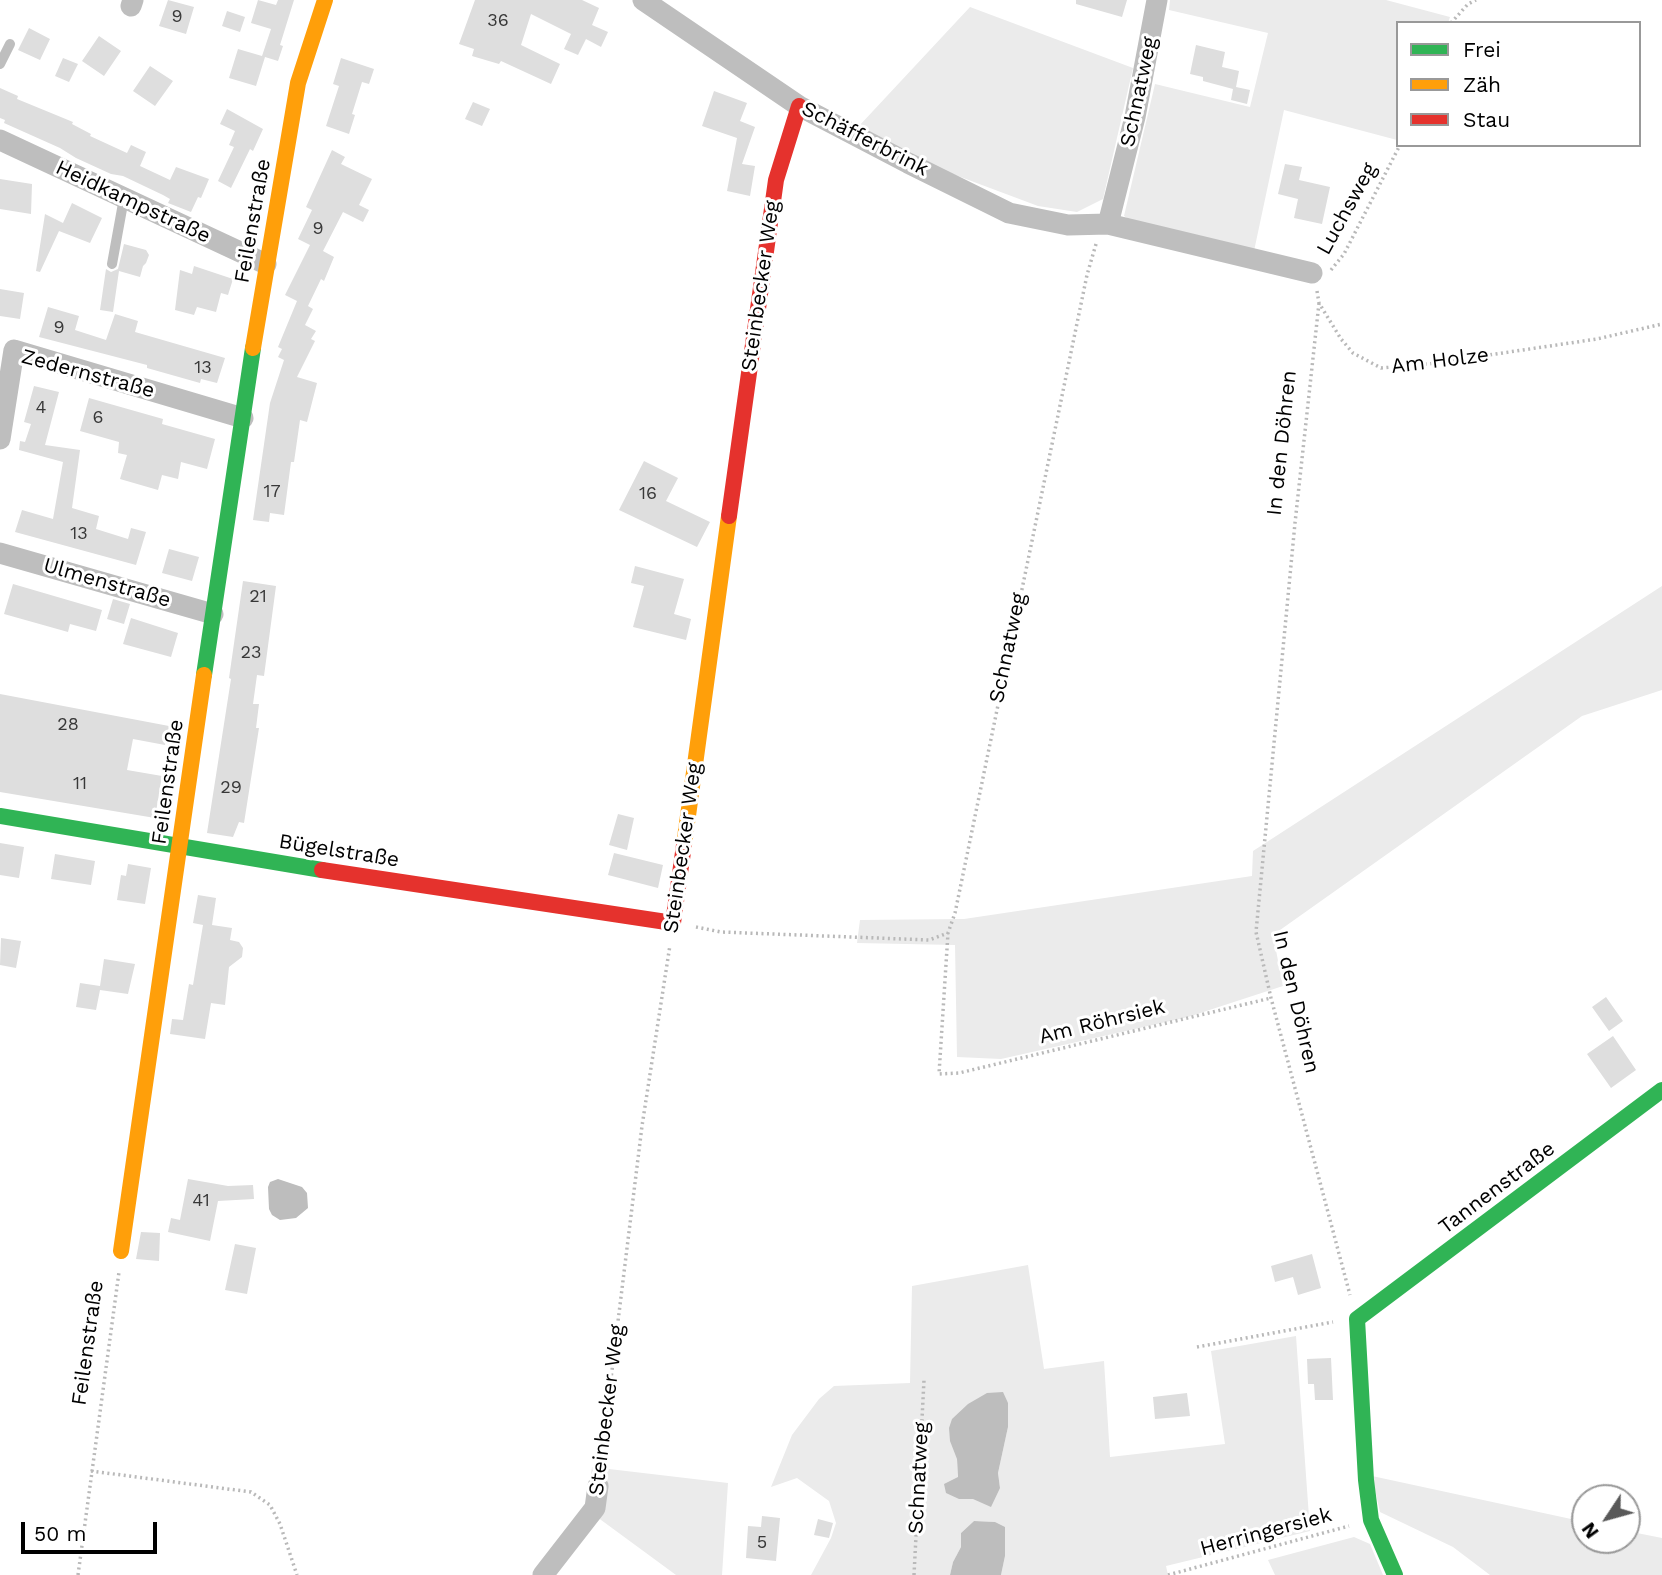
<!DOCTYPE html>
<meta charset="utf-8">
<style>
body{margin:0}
#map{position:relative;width:1662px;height:1575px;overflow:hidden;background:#fff;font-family:"Work Sans",sans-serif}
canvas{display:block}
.legend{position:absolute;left:1396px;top:21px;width:245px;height:126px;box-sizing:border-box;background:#fff;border:2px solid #999;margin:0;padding:9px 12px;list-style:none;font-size:21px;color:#000}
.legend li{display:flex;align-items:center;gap:14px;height:35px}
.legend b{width:35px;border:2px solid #999}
.north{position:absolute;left:1571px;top:1484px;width:70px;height:70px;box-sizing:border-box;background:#fff;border:2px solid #999;border-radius:50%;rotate:234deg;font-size:19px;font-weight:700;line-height:28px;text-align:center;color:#000}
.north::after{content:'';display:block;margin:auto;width:24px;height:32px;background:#595959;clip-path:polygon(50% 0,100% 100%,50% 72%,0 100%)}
.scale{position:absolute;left:21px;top:1522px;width:136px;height:32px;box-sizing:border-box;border:4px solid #000;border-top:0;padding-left:9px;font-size:21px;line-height:24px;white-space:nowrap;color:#000;-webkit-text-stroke:5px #fff;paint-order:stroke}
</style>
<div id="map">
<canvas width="1662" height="1575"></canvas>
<ul class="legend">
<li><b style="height:9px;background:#30b455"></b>Frei</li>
<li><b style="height:9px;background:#ff9f0a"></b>Zäh</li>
<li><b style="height:9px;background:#e5322d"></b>Stau</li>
</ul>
<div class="north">N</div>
<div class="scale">50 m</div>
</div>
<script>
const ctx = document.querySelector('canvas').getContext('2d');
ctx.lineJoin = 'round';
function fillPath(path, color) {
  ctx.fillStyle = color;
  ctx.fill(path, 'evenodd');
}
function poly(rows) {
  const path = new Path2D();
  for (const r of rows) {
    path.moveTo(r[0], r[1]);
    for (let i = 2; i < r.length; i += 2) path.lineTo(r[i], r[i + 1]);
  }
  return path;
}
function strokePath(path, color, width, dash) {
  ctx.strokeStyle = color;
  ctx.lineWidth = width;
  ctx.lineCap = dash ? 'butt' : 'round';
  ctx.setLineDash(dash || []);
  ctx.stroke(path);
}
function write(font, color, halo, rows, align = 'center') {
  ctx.font = font + ' "Work Sans",sans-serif';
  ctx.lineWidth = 6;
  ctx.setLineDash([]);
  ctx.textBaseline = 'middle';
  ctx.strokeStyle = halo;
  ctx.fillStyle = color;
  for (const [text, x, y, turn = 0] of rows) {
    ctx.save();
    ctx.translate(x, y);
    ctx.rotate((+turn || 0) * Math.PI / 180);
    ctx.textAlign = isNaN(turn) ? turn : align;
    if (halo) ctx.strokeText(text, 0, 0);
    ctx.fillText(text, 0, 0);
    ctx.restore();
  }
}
const green = poly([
 [1170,0,1386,0,1450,17,1448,23,1398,23,1397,140,1284,110,1254,251,1133,222,1124,216,1155,84,1250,107,1268,33,1169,10],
 [970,7,1133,68,1103,199,1077,212,1038,206,918,161,859,126],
 [1662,586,1662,690,1582,716,1273,935,1283,986,1188,1017,1001,1059,957,1057,955,945,857,943,860,920,964,919,1252,876,1253,851],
 [1028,1265,1044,1369,1104,1361,1110,1457,1225,1444,1211,1351,1296,1336,1310,1531,1166,1566,1168,1575,1001,1575,1005,1556,995,1522,974,1521,961,1533,961,1547,953,1562,950,1575,811,1575,831,1538,836,1523,829,1501,797,1478,771,1487,792,1435,819,1399,834,1386,910,1383,912,1286],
 [1008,1427,998,1473,1000,1488,973,1499,959,1499,957,1459],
 [592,1467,728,1483,722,1575,676,1575,597,1517,586,1506],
 [1372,1476,1585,1522,1585,1540,1627,1540,1627,1531,1662,1538,1662,1575,1490,1575,1453,1547,1380,1512],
 [1354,1537,1370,1544,1383,1575,1275,1575,1268,1560]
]);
const water = poly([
 [278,1179,302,1187,307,1193,308,1208,296,1218,280,1220,272,1215,269,1209,268,1187,270,1182],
 [1003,1392,1008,1403,1008,1427,998,1473,1000,1488,991,1507,973,1499,959,1499,946,1493,944,1484,958,1477,957,1459,950,1441,949,1428,952,1419,968,1404,987,1393],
 [974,1521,995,1522,1005,1527,1005,1556,1001,1575,950,1575,953,1562,961,1547,961,1533]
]);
const building = poly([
 [168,0,194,7,186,34,159,26],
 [258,0,276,5,278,0,294,0,280,45,283,46,278,61,265,57,256,86,229,78,238,49,262,56,271,29,251,23],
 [475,0,582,0,599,8,592,25,608,32,601,47,586,39,578,55,564,49,571,34,531,14,521,45,560,64,551,84,501,61,499,64,472,56,474,49,459,44],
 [1076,0,1127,0,1122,17,1076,4],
 [227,11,245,17,240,32,222,26],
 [29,28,50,39,40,60,18,50],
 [99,36,121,51,104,76,82,61],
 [1196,45,1225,52,1222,67,1239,71,1236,87,1250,90,1247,104,1231,100,1233,89,1203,81,1203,77,1190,74],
 [63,58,78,64,69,82,55,76],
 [341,58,374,69,369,84,362,82,352,114,355,115,349,134,326,126,339,86,333,84],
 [150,66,173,81,155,106,133,91],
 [0,88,18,96,17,99,73,122,72,124,91,134,90,136,127,153,131,145,146,152,140,166,170,180,176,167,209,179,201,198,198,197,191,212,168,203,170,199,163,195,123,176,111,174,76,158,60,148,4,123,5,120,0,118],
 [714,91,747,103,740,121,755,127,742,164,755,166,750,196,727,191,737,138,702,126],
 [473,102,490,109,482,126,465,119],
 [227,109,263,129,253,151,250,149,231,188,218,181,234,147,229,145,235,131,220,124],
 [332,150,345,157,341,164,372,179,359,205,369,210,363,222,343,212,323,251,334,257,324,281,321,279,308,306,313,309,305,325,316,331,311,339,315,341,297,377,317,383,307,422,300,420,294,462,291,462,284,515,270,513,269,522,253,520,270,403,284,360,278,357,282,349,278,347,297,301,285,295,310,245,298,239,312,210,306,207],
 [1285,164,1302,167,1299,180,1330,187,1322,224,1294,218,1298,199,1278,194],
 [0,179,32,184,31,214,0,209],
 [72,203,102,218,90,243,59,231,40,272,36,271,45,214,63,223],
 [124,244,146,250,149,255,146,263,143,266,140,277,119,271,113,312,100,310,106,269,111,272,118,269],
 [194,266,233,279,228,295,221,293,216,312,197,307,194,315,175,310,180,270,192,274],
 [0,289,24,293,20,319,0,316],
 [48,307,79,316,75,330,106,340,115,314,138,321,135,332,225,358,217,383,201,379,200,383,147,368,147,365,39,337],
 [34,386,59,392,45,445,80,450,72,508,99,516,96,529,128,539,131,528,146,532,136,565,15,532,22,510,53,519,63,462,19,450,20,441,25,442,31,424,24,422],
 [89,398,163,419,162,424,215,439,207,469,181,462,178,479,162,475,158,490,120,479,127,455,118,453,119,442,80,431],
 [644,461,678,478,666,501,710,522,697,547,619,510],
 [169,549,199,557,192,581,162,573],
 [635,566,684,579,674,614,691,619,686,640,633,627,644,586,631,583],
 [243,581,276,586,264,676,257,675,253,704,259,704,256,728,259,728,244,823,239,822,233,837,207,833,231,679,229,678],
 [13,584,102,610,96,631,70,624,68,632,4,614],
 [113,599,130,604,124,624,107,619],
 [131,618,178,633,171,657,123,644],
 [0,694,169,726,165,745,133,739,127,770,162,776,155,818,0,792],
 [618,814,634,818,627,850,609,845],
 [0,843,24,847,19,878,0,875],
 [614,853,663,865,658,888,608,875],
 [55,854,95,861,91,885,51,879],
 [128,864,151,868,145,904,117,900,121,875,126,876],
 [198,895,216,898,212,925,232,928,230,940,239,942,243,948,242,957,229,967,225,1005,211,1003,205,1039,170,1034,172,1019,183,1020,189,984,193,985,203,925,193,923],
 [1,938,21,941,16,968,0,965],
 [104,959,135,964,128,994,100,990,96,1010,76,1007,80,983,100,986],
 [1606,997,1623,1021,1609,1031,1592,1007],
 [1613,1036,1636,1070,1611,1088,1587,1054],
 [188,1179,228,1186,253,1185,254,1199,218,1201,210,1241,168,1232,171,1218,180,1220],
 [141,1232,160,1233,159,1261,136,1259],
 [235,1244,256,1248,247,1294,225,1290],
 [1312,1254,1321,1288,1298,1295,1293,1277,1275,1282,1271,1266],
 [1331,1358,1333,1400,1315,1400,1314,1384,1308,1384,1307,1359],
 [1187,1393,1190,1416,1155,1419,1153,1397],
 [762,1516,780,1518,776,1561,746,1558,748,1526,761,1527],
 [818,1519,833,1523,829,1538,814,1535]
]);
const path = poly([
 [1451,23,1468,4,1476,0],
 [1096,244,1087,275,955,913,948,933,939,1074,959,1073,1271,998],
 [1331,270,1344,254,1400,145],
 [1317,291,1319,303,1341,339,1353,353,1381,368,1428,364,1597,339,1662,324],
 [1319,303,1295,523,1256,932,1271,998,1350,1295],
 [696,927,721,932,929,940,948,933],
 [1197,1347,1333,1322],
 [600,1468,642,1126,670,945],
 [91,1471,251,1492,270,1505,280,1524,297,1575],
 [78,1575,119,1272],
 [914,1575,924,1380],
 [1168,1575,1349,1526]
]);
const lane = poly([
 [0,64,10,44],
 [112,264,124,198]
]);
const street = poly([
 [643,0,799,106,908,163,1009,213,1068,225,1108,224,1312,273],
 [131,6,133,0],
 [0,140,266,264],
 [1108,224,1135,117,1157,0],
 [0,439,14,350,243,418],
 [0,553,213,614],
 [543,1575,595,1508,598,1486]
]);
const fast = poly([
 [204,675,253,348],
 [0,816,322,870],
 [1395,1575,1371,1520,1366,1480,1357,1319,1662,1090]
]);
const slow = poly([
 [253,348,298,83,325,0],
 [684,845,729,516],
 [121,1251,204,675]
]);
const jam = poly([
 [729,516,776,180,799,106],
 [322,870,673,923,684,845]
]);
const numberNames = [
 ["9",177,17],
 ["36",498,21],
 ["9",318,229],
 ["9",59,328],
 ["13",203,368],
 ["4",41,408],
 ["6",98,418],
 ["17",272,492],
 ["16",648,494],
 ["13",79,534],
 ["21",258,597],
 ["23",251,653],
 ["28",68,725],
 ["11",80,784],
 ["29",231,788],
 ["41",201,1201],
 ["5",762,1543]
];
const streetNames = [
 ["Schnatweg",1139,92,-78],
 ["Schäfferbrink",865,139,27],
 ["Heidkampstraße",133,202,25],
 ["Luchsweg",1347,209,-61],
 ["Feilenstraße",253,221,-80],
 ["Steinbecker Weg",761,286,-82],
 ["Am Holze",1440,361,-7],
 ["Zedernstraße",88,374,15],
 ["In den Döhren",1282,443,-84],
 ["Ulmenstraße",107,583,16],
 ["Schnatweg",1008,648,-78],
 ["Feilenstraße",168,782,-82],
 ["Steinbecker Weg",683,848,-82],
 ["Bügelstraße",339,851,9],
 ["In den Döhren",1296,1002,77],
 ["Am Röhrsiek",1102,1022,-14],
 ["Tannenstraße",1497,1188,-37],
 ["Feilenstraße",88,1343,-82],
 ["Steinbecker Weg",607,1410,-83],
 ["Schnatweg",919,1478,-87],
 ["Herringersiek",1266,1532,-15]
];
fillPath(green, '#ebebeb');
fillPath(water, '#bdbdbd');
fillPath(building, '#dedede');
strokePath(path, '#b9b9b9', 3.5, [2, 3.5]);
strokePath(lane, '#bebebe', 10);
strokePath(street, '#bebebe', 21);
strokePath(fast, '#30b455', 16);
strokePath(slow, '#ff9f0a', 16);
strokePath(jam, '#e5322d', 16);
write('18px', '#383838', null, numberNames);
write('21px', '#000', '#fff', streetNames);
</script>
